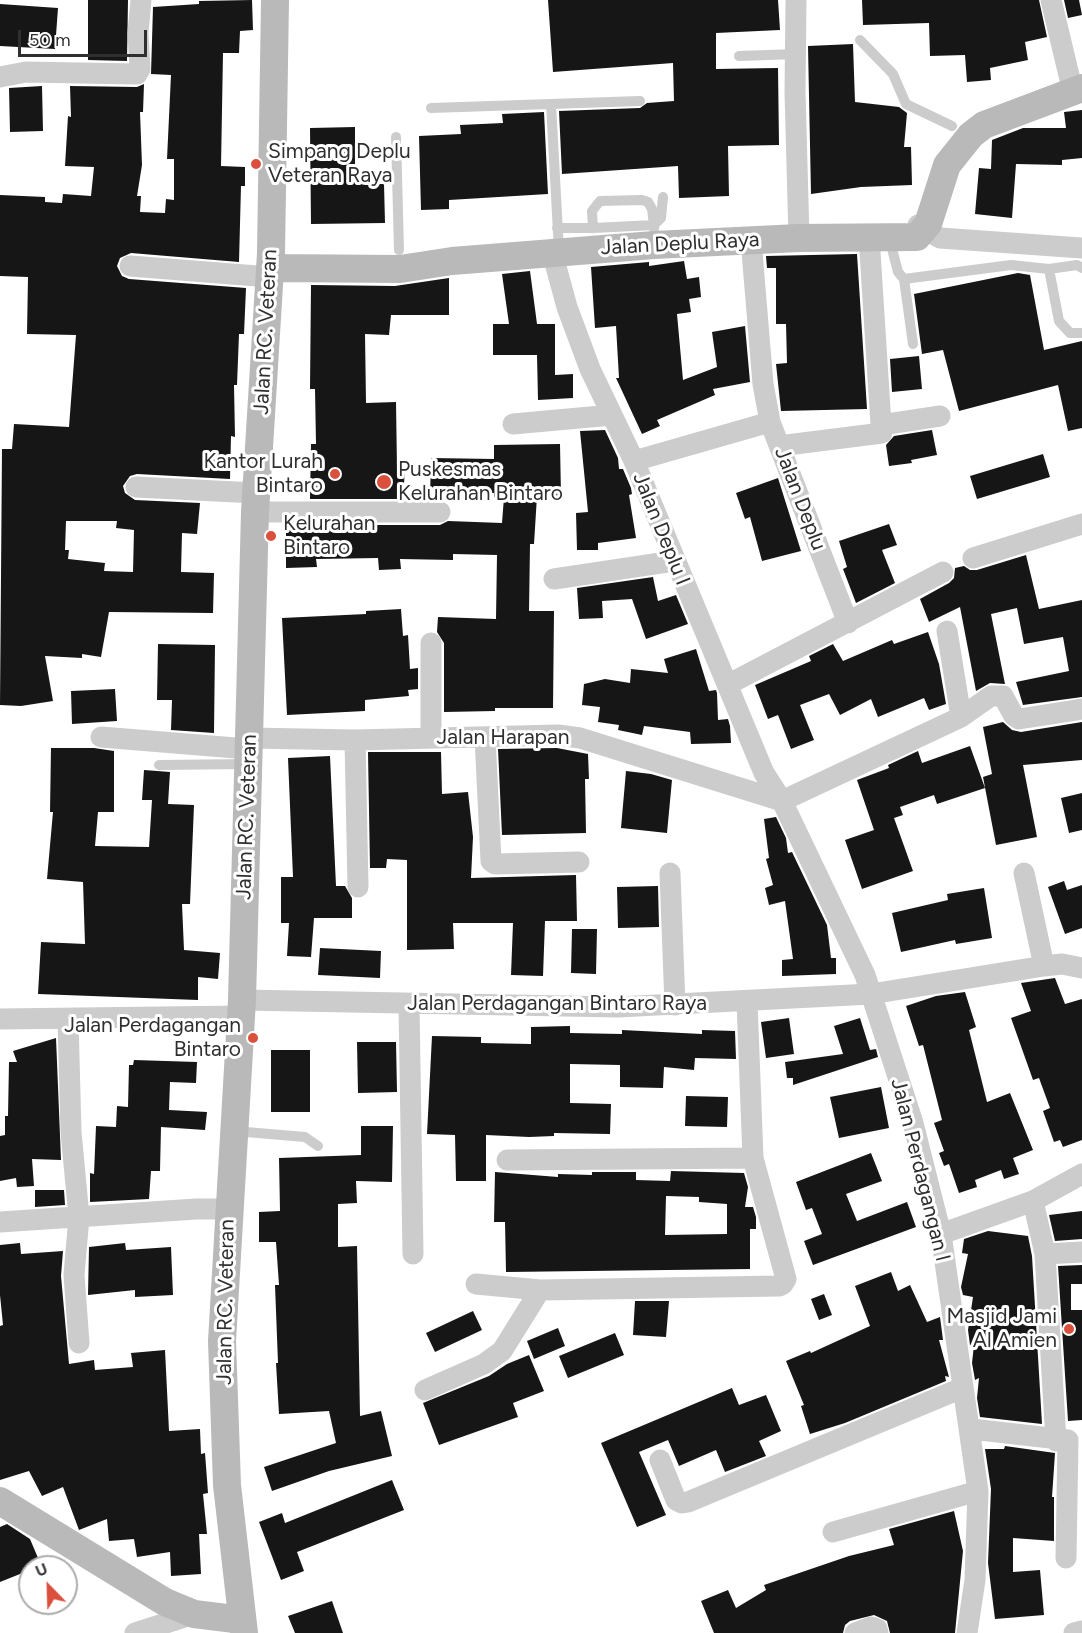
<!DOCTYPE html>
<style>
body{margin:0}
#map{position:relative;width:1082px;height:1633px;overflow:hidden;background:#fff;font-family:Figtree,sans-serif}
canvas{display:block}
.north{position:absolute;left:18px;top:1555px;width:60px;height:60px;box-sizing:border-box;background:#fff;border:2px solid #acacac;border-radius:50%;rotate:337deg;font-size:16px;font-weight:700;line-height:24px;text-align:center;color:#2f2f2f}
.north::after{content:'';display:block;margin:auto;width:21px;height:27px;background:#da503d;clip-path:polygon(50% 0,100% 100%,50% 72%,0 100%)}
.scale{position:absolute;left:18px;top:30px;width:129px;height:27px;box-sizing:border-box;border:3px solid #2f2f2f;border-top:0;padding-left:8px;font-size:18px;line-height:21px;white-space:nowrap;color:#2f2f2f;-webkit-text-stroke:4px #fff;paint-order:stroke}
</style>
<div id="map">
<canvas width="1082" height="1633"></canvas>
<div class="north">U</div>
<div class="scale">50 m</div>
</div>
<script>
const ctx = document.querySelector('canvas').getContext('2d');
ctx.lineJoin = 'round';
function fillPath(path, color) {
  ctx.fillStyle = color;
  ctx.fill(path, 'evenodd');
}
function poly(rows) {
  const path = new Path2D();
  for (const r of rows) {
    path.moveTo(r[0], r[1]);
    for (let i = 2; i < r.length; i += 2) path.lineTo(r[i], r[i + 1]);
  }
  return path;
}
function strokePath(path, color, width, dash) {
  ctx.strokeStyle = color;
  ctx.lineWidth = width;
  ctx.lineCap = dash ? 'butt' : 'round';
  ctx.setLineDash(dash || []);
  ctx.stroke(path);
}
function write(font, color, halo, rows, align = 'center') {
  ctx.font = font + ' Figtree,sans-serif';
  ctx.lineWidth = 6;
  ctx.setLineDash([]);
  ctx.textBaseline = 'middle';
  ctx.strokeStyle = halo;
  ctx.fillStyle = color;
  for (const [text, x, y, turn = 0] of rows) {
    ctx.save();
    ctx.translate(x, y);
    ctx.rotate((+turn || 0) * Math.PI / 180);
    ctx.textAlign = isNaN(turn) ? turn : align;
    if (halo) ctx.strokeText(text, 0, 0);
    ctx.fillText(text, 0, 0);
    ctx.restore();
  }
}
const building = poly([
 [88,0,128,0,127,61,88,60],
 [252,0,253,30,240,31,239,53,223,53,221,166,245,167,245,186,241,186,239,262,131,253,120,258,117,266,122,276,129,279,246,288,244,334,239,334,237,385,234,385,235,437,231,436,230,479,137,474,130,476,123,486,125,493,135,500,200,503,197,534,182,533,181,572,214,573,213,613,109,612,101,657,82,654,82,658,45,656,53,701,21,706,0,705,2,449,12,449,14,424,69,427,76,335,27,334,28,277,0,276,0,195,45,197,45,202,62,203,63,194,91,196,94,167,65,166,68,116,71,117,70,86,137,87,144,84,143,112,140,112,142,165,137,196,141,196,140,212,165,213,166,199,174,200,174,159,167,159,171,75,151,74,153,7,199,4,199,1],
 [66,521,117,521,116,528,134,530,133,572,104,571,105,563,68,559,69,550,65,550],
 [548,0,778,0,780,30,716,33,716,69,778,68,779,145,728,146,729,196,679,198,678,166,562,174,559,111,640,108,647,103,674,101,673,63,553,72],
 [862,0,1039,0,1047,37,1025,42,1028,60,990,68,991,80,967,82,965,55,930,56,929,23,863,25],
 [1064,0,1079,0,1082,15,1068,18],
 [0,4,58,8,55,49,0,46],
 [853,44,855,102,899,107,907,113,904,147,911,147,912,185,861,187,811,194,808,46],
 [42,86,43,131,10,132,9,88],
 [1082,110,1082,158,1062,160,1062,165,1016,164,1012,218,975,214,979,168,991,169,992,140,1023,128,1066,128,1064,112],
 [544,112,548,194,449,200,449,209,421,210,419,136,461,134,460,125,503,123,502,114],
 [355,127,355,184,384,184,385,223,311,224,310,128],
 [857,254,867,409,781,411,776,364,787,363,786,324,776,324,776,268,767,268,766,256],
 [684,261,687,279,699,277,701,297,689,299,691,312,677,314,683,380,717,367,712,332,745,326,750,382,713,389,715,395,657,420,660,426,642,434,616,378,619,378,616,326,595,328,591,267,649,262,649,266],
 [530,271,537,324,555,324,555,375,573,374,573,398,538,400,537,355,493,355,493,324,509,324,502,274],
 [1018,273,1030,275,1044,350,1082,341,1082,428,1068,431,1058,385,959,411,943,350,922,354,914,294],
 [449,278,449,315,391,315,389,335,365,334,366,403,396,402,397,469,405,469,403,499,310,499,311,444,316,444,315,389,310,389,311,285,395,286],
 [919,356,922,389,892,392,890,359],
 [605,430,618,458,619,469,623,469,631,488,632,494,629,495,636,538,598,543,598,550,577,550,576,513,588,512,580,431],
 [932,430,937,455,911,460,912,463,889,466,886,445,894,436],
 [560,444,561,496,537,496,534,544,530,544,529,611,554,611,553,708,495,708,495,711,444,712,444,643,437,632,438,617,496,619,497,555,453,554,453,560,400,559,401,569,379,570,378,558,316,559,317,567,286,568,286,525,440,525,448,521,502,523,504,497,494,497,494,493,454,492,454,498,430,498,431,458,494,459,494,445],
 [1043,454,1050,477,977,499,970,476],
 [778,478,801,551,762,561,750,517,745,519,736,493],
 [889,524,897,545,882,550,895,583,856,603,843,569,847,567,839,541],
 [1026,555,1039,609,1082,600,1082,697,1023,705,1016,682,1069,671,1063,637,1024,644,1017,608,991,614,1005,684,990,683,976,691,960,607,929,622,920,599,949,583,954,578,955,568,964,566,970,570,977,570],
 [653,577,658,601,676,595,688,624,646,639,632,599,602,601,603,618,579,619,577,588],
 [401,609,403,636,408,635,410,669,418,668,418,689,408,690,409,696,365,700,365,711,287,715,282,618,366,614,366,611],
 [928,632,939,664,946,704,929,710,924,698,878,717,871,699,840,715,829,694,800,705,814,740,791,749,778,715,768,719,755,685,811,661,809,656,833,644,843,661,892,640,894,644],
 [158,644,215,645,214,733,171,730,172,700,157,700],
 [696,649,709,691,716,690,717,693,718,720,728,719,730,726,731,743,691,744,690,732,644,726,642,735,618,730,619,725,598,722,600,707,582,705,584,684,605,679,630,683,631,669,668,673,664,659],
 [115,689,117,721,72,724,71,691],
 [1003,722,1012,730,1021,732,1082,722,1082,760,1023,765,1037,837,996,845,983,777,992,774,983,727],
 [970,746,985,788,937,804,934,795,900,807,903,815,894,818,913,871,862,889,845,840,874,830,857,780,889,768,888,765,918,751,922,763],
 [51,748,94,748,114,751,114,812,98,812,95,846,149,847,152,800,142,800,144,770,170,772,168,804,194,805,190,904,182,904,184,950,220,953,218,979,198,977,198,1000,38,994,41,942,85,944,83,882,47,879,53,812,50,812],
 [557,748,588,754,589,779,585,779,586,833,502,835,498,749],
 [368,752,441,752,442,794,468,792,473,837,471,878,576,875,577,921,545,921,543,976,511,975,513,923,453,923,454,949,407,950,407,860,387,859,386,868,370,868],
 [330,756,336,886,345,886,352,898,352,918,314,918,311,957,287,956,289,923,281,923,281,877,293,877,288,758],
 [626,771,651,774,672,780,667,833,621,828],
 [1082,793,1082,830,1069,833,1061,798],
 [776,817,786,838,788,853,792,852,827,925,831,958,836,958,836,974,782,976,782,960,793,959,785,901,769,905,765,888,773,885,766,859,769,858,764,819],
 [1064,881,1067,890,1082,885,1082,928,1065,934,1048,887],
 [658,886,659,927,618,928,617,887],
 [984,888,992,938,956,944,955,940,901,952,892,913,948,900,947,894],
 [572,929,597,929,596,974,571,973],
 [320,948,381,951,380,978,318,975],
 [1055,978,1065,1004,1082,999,1082,1140,1063,1147,1060,1140,1054,1142,1043,1111,1050,1108,1039,1078,1033,1080,1011,1018,1031,1011,1021,983],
 [965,992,976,1027,969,1030,987,1102,1010,1093,1033,1150,1013,1158,1019,1174,1004,1179,1001,1170,975,1180,977,1187,959,1193,949,1164,944,1166,939,1153,944,1151,934,1123,942,1120,923,1045,919,1046,906,1006,936,996],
 [789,1018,794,1054,766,1058,761,1022],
 [860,1018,870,1050,876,1049,878,1057,793,1085,793,1078,787,1078,785,1062,843,1054,834,1026],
 [570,1026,570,1033,622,1034,622,1030,702,1034,702,1030,735,1031,736,1059,695,1058,694,1070,664,1067,663,1088,620,1087,620,1065,570,1064,570,1103,611,1104,610,1134,554,1133,554,1136,529,1137,486,1135,486,1181,456,1181,455,1135,427,1134,432,1036,481,1037,481,1043,531,1044,531,1027],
 [56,1038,61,1160,32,1159,34,1186,17,1187,16,1178,0,1181,0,1136,5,1135,5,1116,8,1116,9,1062,17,1062,13,1051],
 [357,1042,396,1042,397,1092,358,1093],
 [271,1050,310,1050,310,1112,271,1112],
 [134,1060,197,1062,196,1083,170,1082,169,1110,207,1112,205,1130,161,1127,160,1171,151,1171,149,1199,90,1202,90,1173,94,1174,96,1126,116,1127,117,1106,128,1107,129,1065,133,1065],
 [881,1087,889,1128,839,1138,830,1097],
 [686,1096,728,1097,727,1127,685,1126],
 [361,1126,393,1126,392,1182,356,1181,357,1203,338,1204,338,1247,357,1246,360,1416,381,1411,392,1456,329,1471,272,1491,264,1467,336,1443,329,1411,279,1414,276,1363,278,1363,275,1285,279,1285,276,1242,259,1242,259,1212,280,1211,279,1158,361,1155],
 [871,1153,882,1181,846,1194,857,1221,907,1202,916,1227,813,1265,804,1241,822,1234,812,1208,806,1210,796,1182],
 [671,1171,744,1173,748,1187,745,1207,753,1207,756,1217,756,1229,750,1229,750,1269,506,1272,505,1222,494,1222,495,1172,558,1177,558,1174,592,1175,592,1172,636,1172,636,1180,670,1181],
 [666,1196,699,1197,699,1202,727,1204,727,1234,665,1235],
 [35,1190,64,1190,65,1205,35,1207],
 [1082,1211,1082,1239,1055,1241,1049,1215],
 [988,1231,1028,1236,1032,1256,1042,1424,980,1417,977,1398,979,1378,975,1380,972,1363,974,1345,970,1345,968,1330,973,1297,963,1295,961,1287,968,1254,962,1253,964,1239],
 [20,1243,21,1254,63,1251,61,1276,69,1364,94,1360,95,1370,133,1367,131,1353,165,1350,169,1431,200,1429,201,1454,205,1453,208,1493,203,1494,207,1534,199,1534,201,1574,171,1576,170,1552,137,1557,134,1539,109,1541,107,1519,79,1530,63,1487,42,1496,29,1471,0,1480,0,1326,3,1325,0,1295,0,1245],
 [125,1243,126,1250,171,1247,173,1295,135,1297,135,1290,88,1295,89,1247],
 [1082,1265,1082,1284,1071,1284,1071,1310,1082,1310,1082,1420,1068,1421,1058,1266],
 [891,1272,898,1291,910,1285,927,1322,940,1317,943,1340,939,1340,949,1377,945,1376,946,1381,845,1423,810,1434,801,1406,804,1405,786,1361,810,1351,811,1353,870,1326,855,1286],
 [824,1294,832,1315,819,1320,811,1299],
 [635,1301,669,1301,666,1337,633,1335],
 [473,1311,482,1330,435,1352,426,1333],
 [558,1328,565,1346,534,1359,527,1341],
 [615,1333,624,1355,568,1378,559,1356],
 [529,1355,544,1391,513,1403,518,1417,439,1445,423,1403,489,1376,507,1364],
 [732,1388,739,1405,766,1395,781,1431,759,1441,766,1456,725,1472,716,1450,679,1466,668,1440,639,1452,666,1515,637,1527,601,1443],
 [1005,1446,1055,1453,1052,1497,1054,1497,1054,1541,1013,1538,1013,1572,1040,1570,1044,1615,995,1619,988,1563,991,1489,985,1449,1004,1449],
 [392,1480,404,1510,297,1552,304,1571,281,1580,259,1522,282,1513,285,1523],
 [954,1511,963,1551,955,1633,890,1633,887,1621,874,1615,850,1621,845,1625,843,1633,714,1633,701,1601,728,1590,736,1608,766,1590,764,1585,849,1556,894,1545,889,1529],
 [7,1524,30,1539,41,1565,30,1567,30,1570,0,1582,0,1527],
 [332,1601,343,1633,295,1633,288,1616]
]);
const lane = poly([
 [860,40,893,74,906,104,952,126],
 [739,56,797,54],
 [551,104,559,251],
 [431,108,640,101],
 [396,137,399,250],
 [557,228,593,228,654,225,652,209,648,202,642,200,600,201,592,211,593,228],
 [654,229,654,225,661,218,663,197],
 [889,237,898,272,904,279,1011,265,1049,269,1059,321,1070,333,1082,333],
 [1049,269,1077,265,1082,268],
 [904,279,913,344],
 [159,765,248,764],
 [234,1131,305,1137,318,1146]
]);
const street = poly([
 [1051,0,1073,92],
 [796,2,795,92,799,238],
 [0,77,26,72,137,74,140,69,138,33,141,0],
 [918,225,940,238,1082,248],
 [869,236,881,425,940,416],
 [751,240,763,384,770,422,848,623],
 [552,252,567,307,590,369,634,461,764,773,782,801,865,975,913,1123,941,1234,978,1491,975,1580,967,1633],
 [130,266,270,277],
 [513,424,612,415],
 [779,446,882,433,881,425],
 [634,461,770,422],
 [136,487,256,493],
 [255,512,440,512],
 [973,558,1082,524],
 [554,579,674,561],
 [947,631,961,717],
 [431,643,431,738],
 [729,684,943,572],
 [101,737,248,749],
 [485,737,491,861,495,864,579,862],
 [250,738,355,740,558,735,580,738,782,801,961,717,991,696,1003,696,1014,716,1019,719,1082,709],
 [355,740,358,887],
 [670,873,675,1005],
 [1024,873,1044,966],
 [242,1000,618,1007,871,994,1044,966,1062,964,1082,968],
 [409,1005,413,1254],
 [0,1019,241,1016],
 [68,1020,71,1132,79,1217,74,1275,79,1343],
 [507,1160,753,1158],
 [1033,1201,1045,1254,1056,1441],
 [0,1222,196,1209,229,1209],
 [941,1234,1033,1201,1082,1174],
 [1045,1254,1082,1252],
 [476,1284,540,1290,779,1286,783,1284,786,1279,753,1158,747,1002],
 [425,1390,484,1364,502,1351,540,1290],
 [971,1429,1068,1440],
 [660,1460,676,1500,682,1503,688,1502,962,1388],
 [833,1532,978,1491],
 [1066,1558,1068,1440],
 [135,1633,194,1614],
 [855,1633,871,1627,877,1629,878,1633],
 [1074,1633,1082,1631]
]);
const secondary = poly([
 [271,268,400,269,452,261,654,245,799,238,917,237,928,224,947,165,971,135,984,125,1082,88],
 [0,1501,165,1602,194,1614,242,1620],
 [244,1633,227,1485,222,1341,242,1000,255,512,271,253,275,0]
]);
const markers = [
 [256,164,6,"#da503d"],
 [335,474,6,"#da503d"],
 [384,482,8,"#da503d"],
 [271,536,6,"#da503d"],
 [253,1038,6,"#da503d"],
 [1069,1329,6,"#da503d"]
];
const poiNames = [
 ["Simpang Deplu",268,152],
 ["Veteran Raya",268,176],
 ["Kantor Lurah",323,462,"right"],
 ["Bintaro",323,486,"right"],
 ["Puskesmas",398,470],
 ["Kelurahan Bintaro",398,494],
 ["Kelurahan",283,524],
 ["Bintaro",283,548],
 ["Jalan Perdagangan",241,1026,"right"],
 ["Bintaro",241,1050,"right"],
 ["Masjid Jami",1057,1317,"right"],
 ["Al Amien",1057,1341,"right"]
];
const streetNames = [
 ["Jalan Deplu Raya",680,244,-3],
 ["Jalan RC. Veteran",266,332,-87],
 ["Jalan Deplu",800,499,69],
 ["Jalan Deplu I",661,529,68],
 ["Jalan Harapan",503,738],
 ["Jalan RC. Veteran",247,817,-88],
 ["Jalan Perdagangan Bintaro Raya",557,1004],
 ["Jalan Perdagangan I",920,1170,76],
 ["Jalan RC. Veteran",226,1302,-89]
];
fillPath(building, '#161616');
strokePath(lane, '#ccc', 10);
strokePath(street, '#ccc', 21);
strokePath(secondary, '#b9b9b9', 28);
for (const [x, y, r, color] of markers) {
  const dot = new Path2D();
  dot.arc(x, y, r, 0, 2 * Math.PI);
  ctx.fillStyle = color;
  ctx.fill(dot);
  strokePath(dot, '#fff', 2);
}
write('21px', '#2f2f2f', '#fff', poiNames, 'left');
write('21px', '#2f2f2f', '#fff', streetNames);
</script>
